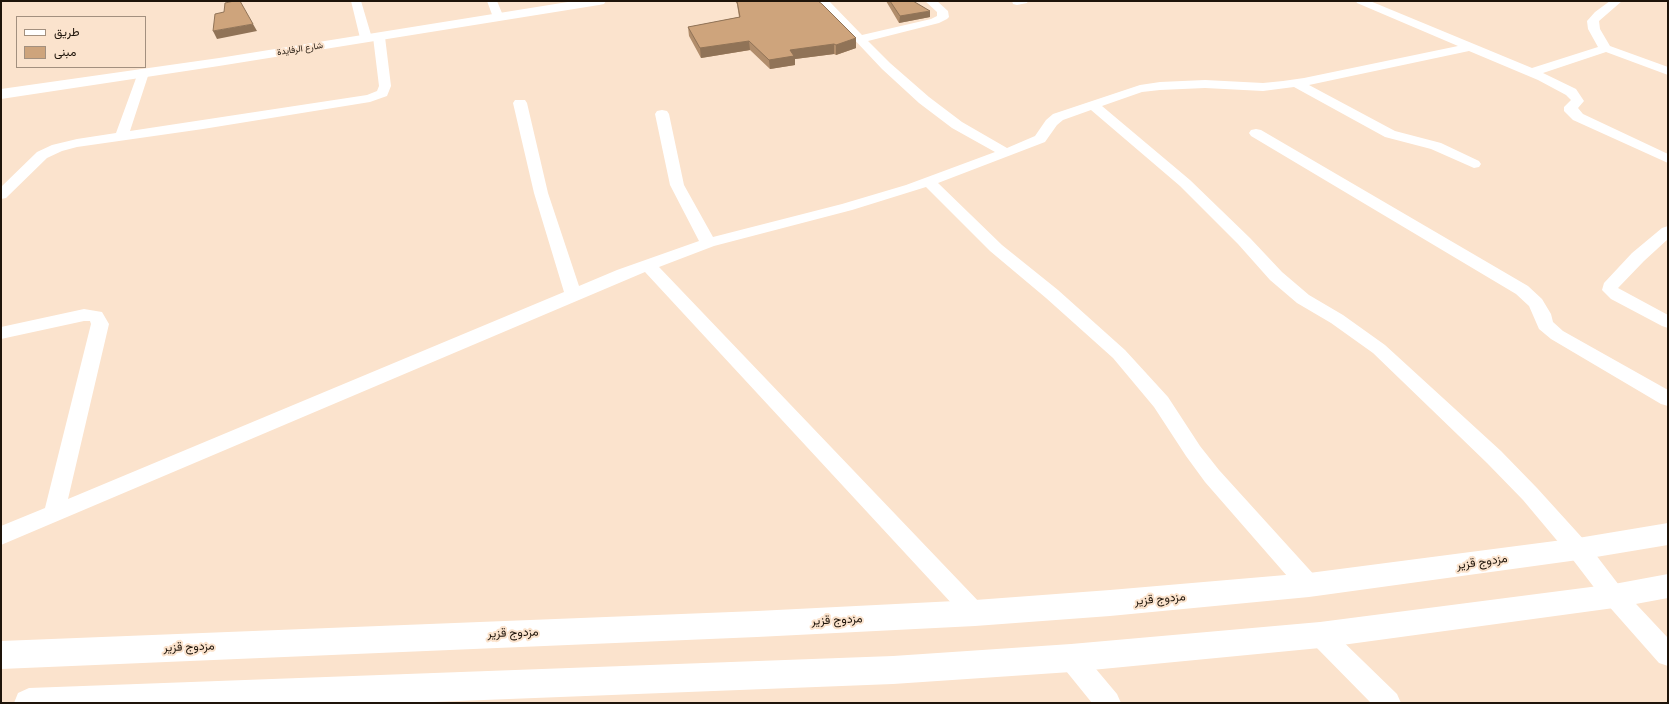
<!DOCTYPE html>
<meta charset="utf-8">
<style>
body{margin:0}
#map{position:relative;width:1669px;height:704px;overflow:hidden;background:#fbe3cd;font-family:"Noto Serif",Vazirmatn,serif}
canvas{display:block}
.frame{position:absolute;inset:0;border:2px solid #1e140a;pointer-events:none}
.legend{position:absolute;left:16px;top:16px;width:130px;height:52px;box-sizing:border-box;background:#fbe3cd;border:1px solid #a3907f;margin:0;padding:5px 7px;list-style:none;font-size:12px;color:#1e140a}
.legend li{display:flex;align-items:center;gap:8px;height:20px}
.legend b{width:20px;border:1px solid #a3907f}
</style>
<div id="map">
<canvas width="1669" height="704"></canvas>
<div class="frame"></div>
<ul class="legend">
<li><b style="height:5px;background:#fff"></b>طريق</li>
<li><b style="height:11px;background:#cea47c"></b>مبنى</li>
</ul>
</div>
<script>
const ctx = document.querySelector('canvas').getContext('2d');
ctx.lineJoin = 'round';
function poly(rows) {
  const path = new Path2D();
  for (const r of rows) {
    path.moveTo(r[0], r[1]);
    for (let i = 2; i < r.length; i += 2) path.lineTo(r[i], r[i + 1]);
  }
  return path;
}
function fillPath(path, color) {
  ctx.fillStyle = color;
  ctx.fill(path, 'evenodd');
}
function strokePath(path, color, width, dash) {
  ctx.strokeStyle = color;
  ctx.lineWidth = width;
  ctx.lineCap = dash ? 'butt' : 'round';
  ctx.setLineDash(dash || []);
  ctx.stroke(path);
}
function write(font, color, halo, rows, align = 'center') {
  ctx.font = font + ' "Noto Serif",Vazirmatn,serif';
  ctx.lineWidth = 4;
  ctx.setLineDash([]);
  ctx.textBaseline = 'middle';
  ctx.strokeStyle = halo;
  ctx.fillStyle = color;
  for (const [text, x, y, turn = 0] of rows) {
    ctx.save();
    ctx.translate(x, y);
    ctx.rotate((+turn || 0) * Math.PI / 180);
    ctx.textAlign = isNaN(turn) ? turn : align;
    if (halo) ctx.strokeText(text, 0, 0);
    ctx.fillText(text, 0, 0);
    ctx.restore();
  }
}
const minor = poly([
 [351,1,361,1,372,38,370,40,362,40,360,38,351,1],
 [487,1,497,1,504,18,502,20,494,20,487,1],
 [818,1,829,1,862,35,931,19,937,16,937,12,925,1,937,1,948,11,949,17,947,19,939,23,868,41,890,63,929,97,962,122,1007,148,1035,136,1046,120,1053,114,1140,85,1160,82,1205,80,1263,83,1283,81,1304,78,1458,46,1357,3,1356,1,1370,1,1532,68,1598,47,1588,29,1587,21,1595,12,1610,1,1622,1,1599,21,1600,29,1610,46,1668,67,1668,75,1606,52,1543,73,1576,89,1584,101,1578,108,1583,114,1668,154,1668,163,1573,120,1564,111,1564,107,1571,100,1566,95,1538,80,1469,51,1309,85,1395,131,1441,143,1479,161,1481,164,1479,167,1474,168,1431,149,1385,137,1294,87,1263,91,1205,88,1160,90,1142,92,1102,106,1190,180,1250,238,1282,272,1309,295,1343,315,1385,345,1501,451,1537,488,1586,542,1622,589,1668,638,1668,666,1659,663,1606,603,1570,556,1523,500,1487,463,1373,353,1331,323,1297,303,1270,280,1238,244,1180,186,1091,110,1063,120,1057,125,1045,142,938,183,1002,245,1058,290,1125,350,1168,397,1200,446,1219,470,1317,578,1320,585,1317,592,1309,595,1301,592,1205,482,1186,456,1154,407,1113,358,1046,298,990,251,926,187,852,210,714,246,659,267,983,606,987,613,983,620,975,623,967,620,645,272,1,545,1,526,45,508,91,324,90,321,84,321,1,339,1,327,84,309,102,312,109,324,68,499,564,292,534,193,513,103,515,100,525,100,527,103,548,193,579,286,617,270,699,241,670,185,655,114,657,111,662,110,667,111,669,114,684,185,713,237,842,204,906,185,995,152,952,128,919,103,882,69,818,1],
 [1012,1,1028,1,1027,3,1017,5,1013,4,1012,1],
 [379,33,383,35,385,37,391,86,387,96,370,102,203,129,77,147,62,151,47,158,6,198,1,199,1,187,37,152,52,145,77,139,116,133,139,70,143,69,147,70,149,73,130,131,367,95,377,91,379,86,373,37,375,35,379,33],
 [1256,129,1261,130,1528,286,1542,299,1551,314,1553,322,1563,331,1668,390,1668,406,1661,404,1551,339,1539,329,1529,306,1516,294,1251,136,1249,133,1251,130,1256,129],
 [1668,226,1668,239,1644,261,1618,288,1668,315,1668,328,1662,326,1611,299,1602,290,1604,283,1632,253,1662,228,1668,226],
 [1320,624,1328,627,1397,694,1401,703,1371,703,1312,643,1308,635,1312,627,1320,624],
 [1071,647,1080,650,1117,694,1121,703,1092,703,1062,666,1059,658,1062,650,1071,647]
]);
const tertiary = poly([
 [574,1,606,1,604,4,599,5,219,66,1,99,1,89,219,58,574,1]
]);
const primary = poly([
 [1668,523,1668,545,1578,560,1309,597,1110,616,975,626,757,637,1,669,1,641,757,611,975,600,1110,590,1309,573,1578,538,1668,523],
 [1668,574,1668,598,1614,608,1320,648,1071,672,893,684,407,703,14,703,18,693,29,688,893,656,1071,644,1320,622,1614,584,1668,574]
]);
const wall = poly([
 [735,1,818,1,856,38,856,48,836,55,834,54,795,59,795,65,770,69,750,50,701,58,689,36,688,27,739,17,737,4],
 [886,1,913,1,930,17,899,23]
]);
const shadedWall = poly([
 [930,11,930,17,899,23,900,16],
 [253,24,257,31,217,39,213,31],
 [856,38,856,48,836,55,836,45],
 [749,41,750,50,701,58,700,48],
 [834,44,834,54,795,59,795,65,770,69,769,60,790,50]
]);
const building = poly([
 [234,1,240,1,253,24,213,31,215,14,224,12,225,3,234,1],
 [737,1,818,1,822,4,856,38,836,45,834,44,790,50,794,56,769,60,749,41,700,48,688,27,740,17,737,1],
 [890,1,913,1,930,11,900,16,890,1]
]);
const farStreetnames = [
 ["شارع الرفايدة",300,49,-9]
];
const nearStreetnames = [
 ["مزدوج قزير",1482,562,-8],
 ["مزدوج قزير",1160,599,-5],
 ["مزدوج قزير",837,620,-3],
 ["مزدوج قزير",513,633,-2],
 ["مزدوج قزير",189,647,-2]
];
fillPath(minor, '#fff');
fillPath(tertiary, '#fff');
fillPath(primary, '#fff');
fillPath(wall, '#b18d6b');
fillPath(shadedWall, '#907357');
fillPath(building, '#cea47c');
strokePath(building, '#907357', 1);
write('9px', '#1e140a', '#fbe3cd', farStreetnames);
write('12px', '#1e140a', '#fbe3cd', nearStreetnames);
</script>
